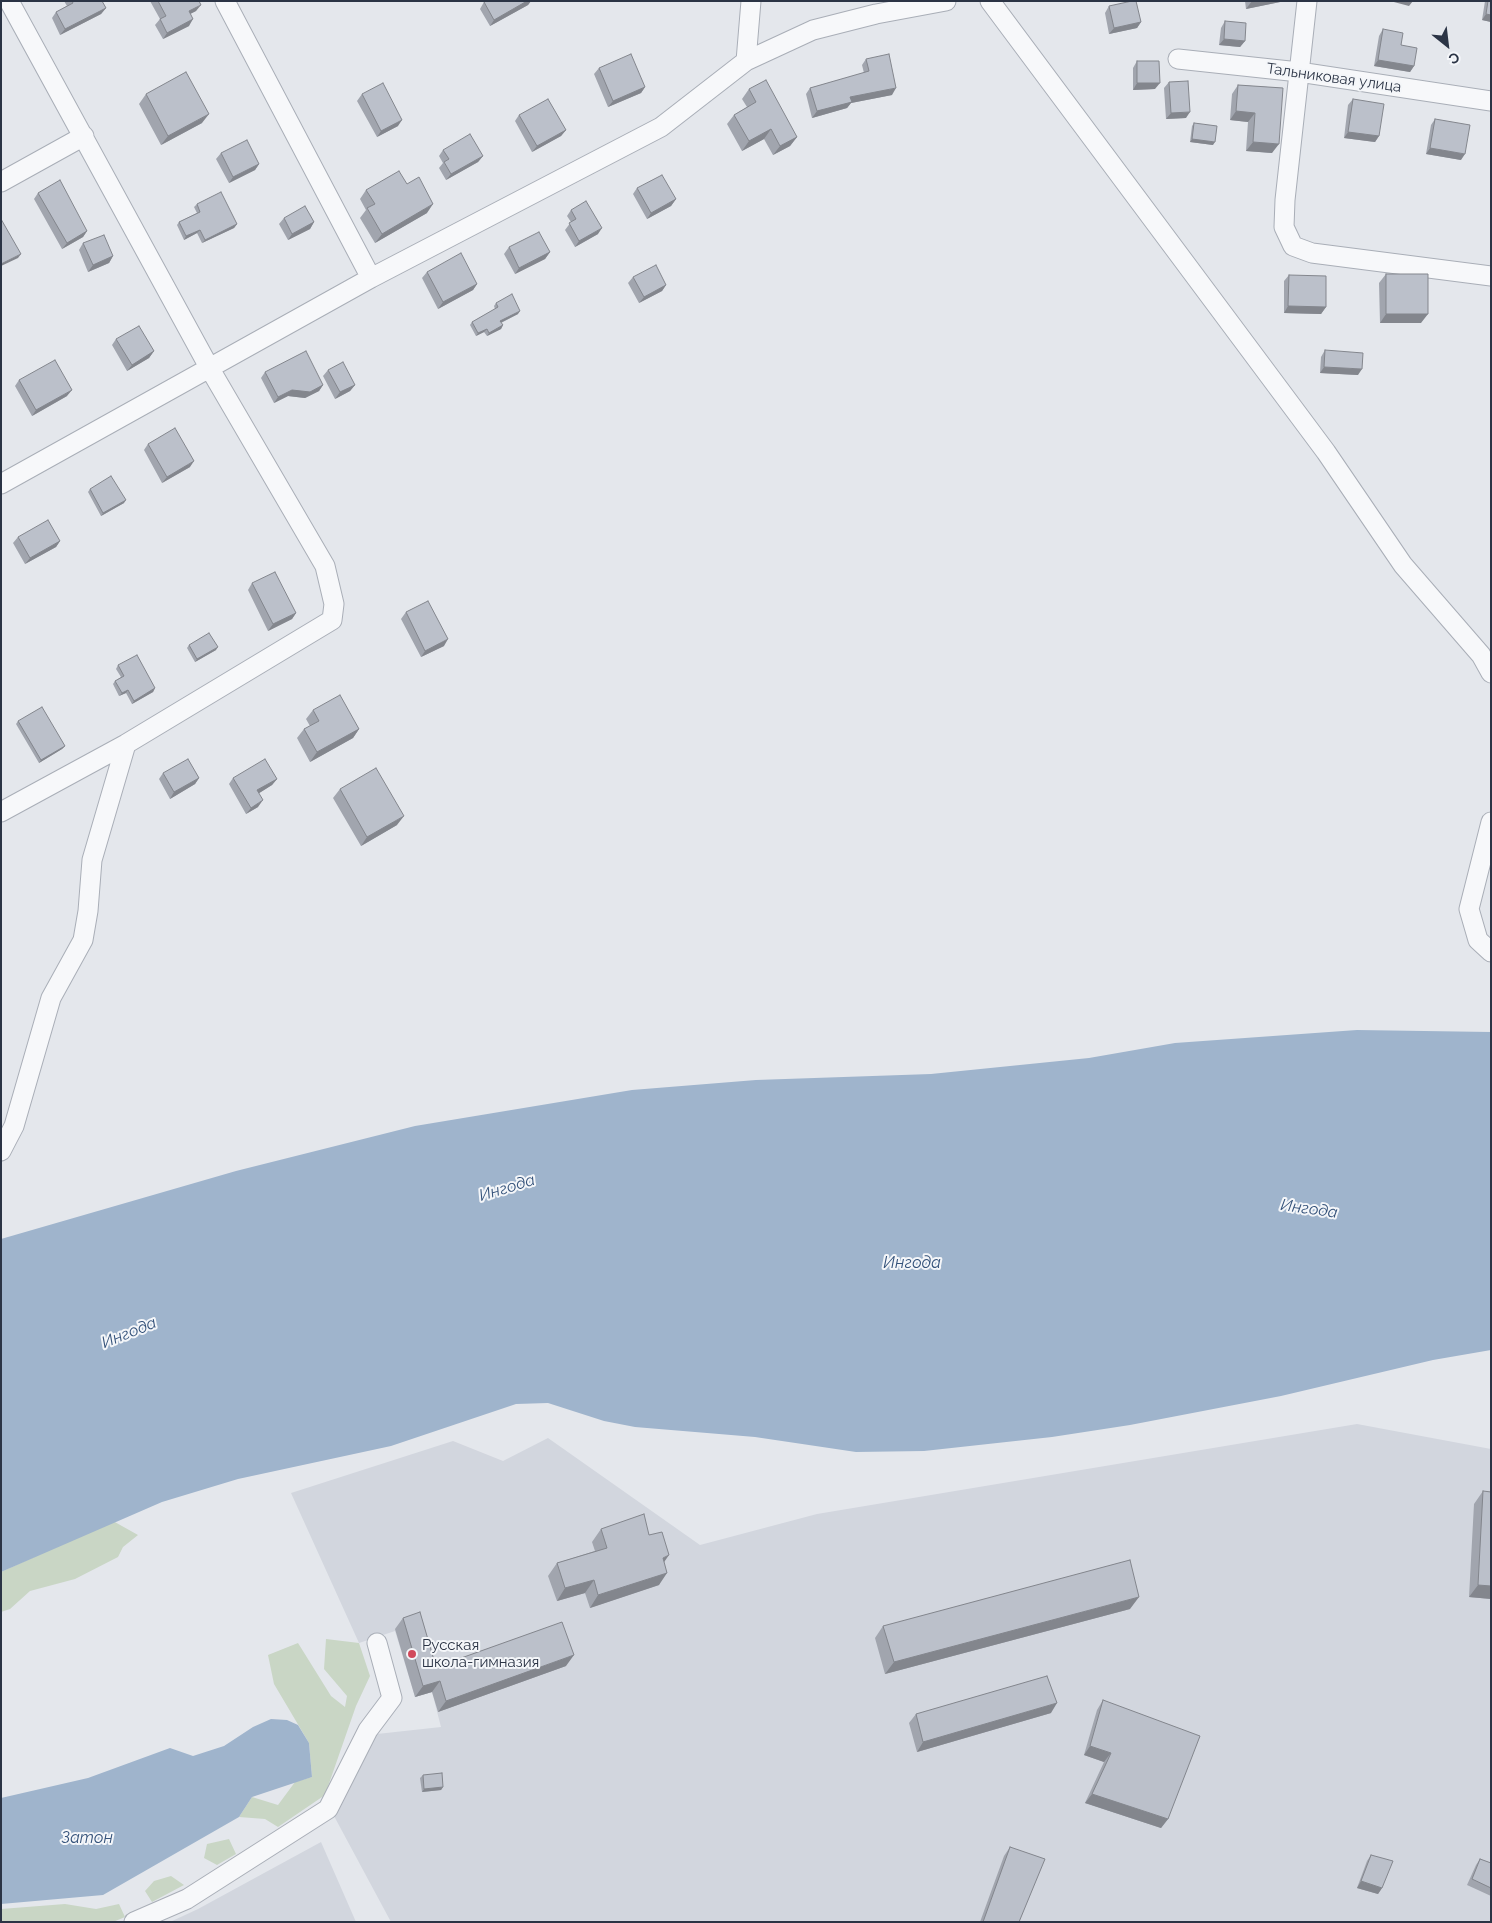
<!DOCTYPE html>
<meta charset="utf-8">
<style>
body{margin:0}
#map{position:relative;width:1492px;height:1923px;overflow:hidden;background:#e4e7ec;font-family:Raleway,sans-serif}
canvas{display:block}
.frame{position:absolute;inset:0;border:2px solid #2b3445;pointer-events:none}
.north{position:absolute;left:1422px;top:20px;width:50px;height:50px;-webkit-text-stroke:4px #f4f6f9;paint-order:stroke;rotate:151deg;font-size:14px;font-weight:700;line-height:20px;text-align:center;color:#2b3445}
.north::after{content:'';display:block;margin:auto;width:18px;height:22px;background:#2b3445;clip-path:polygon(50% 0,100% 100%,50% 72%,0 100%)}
</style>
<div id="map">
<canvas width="1492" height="1923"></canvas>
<div class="frame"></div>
<div class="north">С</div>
</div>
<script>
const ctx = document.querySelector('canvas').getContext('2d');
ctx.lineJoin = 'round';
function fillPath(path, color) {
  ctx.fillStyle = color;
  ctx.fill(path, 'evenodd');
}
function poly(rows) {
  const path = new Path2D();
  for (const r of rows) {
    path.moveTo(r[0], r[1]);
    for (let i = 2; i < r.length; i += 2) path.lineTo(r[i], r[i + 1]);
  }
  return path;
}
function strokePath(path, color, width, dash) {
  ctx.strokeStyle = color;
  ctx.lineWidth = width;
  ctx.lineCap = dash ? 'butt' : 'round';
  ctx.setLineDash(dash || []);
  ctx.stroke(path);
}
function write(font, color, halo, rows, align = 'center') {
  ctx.font = font + ' Raleway,sans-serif';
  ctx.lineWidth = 4;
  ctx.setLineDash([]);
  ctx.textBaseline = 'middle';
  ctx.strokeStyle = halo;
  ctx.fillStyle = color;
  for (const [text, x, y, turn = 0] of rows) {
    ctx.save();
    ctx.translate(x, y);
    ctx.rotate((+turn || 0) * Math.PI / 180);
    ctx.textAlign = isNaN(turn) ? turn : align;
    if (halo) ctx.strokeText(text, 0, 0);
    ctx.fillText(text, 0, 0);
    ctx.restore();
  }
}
const built = poly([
 [1357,1424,1491,1449,1491,1922,391,1922,334,1816,377,1734,441,1727,432,1692,415,1697,395,1631,359,1643,291,1493,453,1441,503,1461,548,1438,700,1545,817,1514],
 [321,1842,356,1922,170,1922,198,1909]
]);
const green = poly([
 [113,1521,138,1535,123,1547,118,1557,75,1579,30,1591,10,1609,1,1612,1,1572],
 [326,1639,359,1643,370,1676,356,1706,325,1795,278,1827,265,1819,239,1817,252,1797,278,1805,295,1782,312,1777,309,1743,274,1684,268,1655,298,1643,331,1696,345,1707,347,1696,324,1669],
 [229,1839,236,1854,217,1865,204,1858,207,1844],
 [171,1876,184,1885,152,1902,145,1891,154,1881],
 [65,1904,96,1909,119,1904,125,1917,113,1922,1,1922,1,1909]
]);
const water = poly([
 [1357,1030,1491,1032,1491,1350,1433,1360,1281,1396,1130,1425,1052,1437,924,1451,856,1452,755,1437,635,1427,604,1421,548,1403,516,1404,391,1446,238,1479,162,1502,1,1572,1,1239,236,1171,415,1126,632,1090,756,1080,931,1074,1089,1058,1175,1043],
 [271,1719,287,1720,298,1725,309,1743,312,1777,252,1797,239,1817,103,1895,1,1904,1,1798,88,1778,170,1748,193,1756,224,1746,253,1727]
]);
const minor = poly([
 [225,1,371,278],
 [990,1,1326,452,1403,565,1481,655,1491,673],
 [1307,1,1285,200,1284,227,1293,246,1312,253,1491,276],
 [1178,59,1299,72,1491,101],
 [746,61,751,1],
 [1,182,84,136],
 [1,484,371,278,661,127,746,61,813,30,876,14,946,1],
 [1,812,126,744,332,620,334,604,325,566,210,369,9,1],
 [1491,822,1469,909,1478,940,1491,952],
 [1,1151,14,1126,51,998,83,940,88,911,92,860,126,744],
 [134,1922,187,1899,328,1809,368,1730,392,1698,377,1643]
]);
const wall = poly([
 [64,1,102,1,106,8,101,14,60,35,52,18,56,12,67,6],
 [150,1,199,1,196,11,190,14,189,26,163,39,155,25,160,19],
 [483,1,531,1,528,5,490,26,480,9,484,2],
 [1245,1,1285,1,1246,9],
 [1485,1,1491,1,1491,22,1482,20],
 [1109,6,1141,22,1137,28,1109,34,1105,13],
 [1225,21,1245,41,1240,47,1219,45,1221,28],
 [1383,29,1401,45,1414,66,1410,72,1374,66,1379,36],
 [866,59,892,95,851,103,847,108,812,118,806,94,810,88,864,73,862,65],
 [1137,61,1155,89,1133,90,1133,68],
 [599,68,645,87,641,93,608,107,594,74],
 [1169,82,1186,118,1166,119,1164,88],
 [1238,85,1283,88,1272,153,1246,151,1248,122,1230,120,1232,94],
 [749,89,797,137,790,146,773,155,764,139,742,151,727,124,734,115,747,107,742,99],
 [146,94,202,123,161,145,139,104],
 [362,94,398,126,377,137,357,101],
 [1353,99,1379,136,1375,142,1344,138,1348,105],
 [519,115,566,130,561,136,532,152,515,121],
 [1435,119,1461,160,1426,154,1431,125],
 [1194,123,1213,145,1190,142,1192,126],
 [443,150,483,156,478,162,446,180,439,168,443,163,439,156],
 [221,153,259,164,255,170,229,183,216,159],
 [407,184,427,213,375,243,360,218,366,210,360,199,366,190],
 [637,188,676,199,671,206,647,219,633,194],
 [38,193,87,231,83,237,62,249,34,199],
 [197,204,237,224,234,228,202,243,197,233,184,240,177,225,179,222,197,213,194,207],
 [571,210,598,234,575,247,565,230,571,222,567,216],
 [284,218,314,222,310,229,288,240,279,224],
 [83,243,113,256,109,263,88,272,79,250],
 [509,247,550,252,545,259,515,274,504,254],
 [427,272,477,284,473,290,438,309,422,278],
 [1386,274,1421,323,1380,323,1379,283],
 [1289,275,1326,307,1321,314,1284,313,1284,281],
 [633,277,666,285,662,291,639,303,628,283],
 [496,303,518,314,501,323,503,325,501,329,487,336,484,332,476,336,470,325,472,322,495,309,494,306],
 [116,339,154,351,149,358,127,371,112,345],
 [1325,350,1358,375,1320,373,1321,357],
 [328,370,355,385,350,391,335,399,323,376],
 [265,372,323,385,319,391,305,398,288,396,274,403,261,378],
 [19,380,67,396,32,416,15,386],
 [148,444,190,467,162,483,144,450],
 [90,489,124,503,101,516,88,492],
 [18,537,60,541,56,547,25,564,13,543],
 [252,583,296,613,292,619,268,631,248,590],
 [406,612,444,646,421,657,401,619],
 [189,645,216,650,195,662,187,648],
 [118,665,155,688,153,692,132,704,126,693,119,696,113,684,115,681,121,677,116,669],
 [313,710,359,729,353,738,310,762,297,738,304,729,310,726,306,719],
 [18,721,65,746,62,749,39,763,16,724],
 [163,773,199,778,195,784,170,799,159,779],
 [233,778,277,779,272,785,259,793,258,807,246,814,229,784],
 [340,789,397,825,361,846,333,798],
 [1483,1491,1491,1599,1469,1597,1474,1504],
 [601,1529,649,1535,664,1562,659,1585,590,1608,585,1593,557,1601,548,1576,557,1563,595,1551,592,1542],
 [1130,1609,885,1674,875,1638,883,1626],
 [403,1618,436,1667,566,1666,438,1712,432,1692,415,1697,395,1629],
 [1103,1700,1168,1819,1161,1828,1085,1803,1104,1762,1084,1755,1097,1710],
 [1051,1713,917,1752,909,1723,916,1714],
 [423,1775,443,1787,441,1790,422,1792,420,1778],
 [1010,1847,1019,1922,980,1922,1004,1856],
 [1371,1855,1382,1888,1378,1894,1357,1888,1367,1861],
 [1480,1859,1491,1863,1491,1896,1467,1885,1476,1865]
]);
const shadedWall = poly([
 [527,1,531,1,528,5,490,26,494,20],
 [1252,1,1285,1,1246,9],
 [1390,1,1413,1,1409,6],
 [201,5,196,11,184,17,189,11],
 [106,8,101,14,60,35,65,29],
 [1486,14,1491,15,1491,22,1482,20],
 [193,19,189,26,163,39,167,33],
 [1141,22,1137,28,1109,34,1114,28],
 [1224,39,1245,41,1240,47,1219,45],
 [1378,60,1414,66,1410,72,1374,66],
 [1137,83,1160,83,1155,89,1133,90],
 [645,87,641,93,608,107,613,101],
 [896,88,892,95,851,103,847,108,812,118,817,111,850,97],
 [1236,111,1255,113,1248,122,1230,120],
 [1190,112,1186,118,1166,119,1171,113],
 [209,114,202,123,161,145,168,136],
 [402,120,398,126,377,137,381,131],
 [771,129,764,139,742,151,749,141],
 [566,130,561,136,532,152,537,146],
 [1348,132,1379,136,1375,142,1344,138],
 [797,137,790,146,773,155,780,146],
 [1192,139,1215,142,1213,145,1190,142],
 [1253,142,1279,144,1272,153,1246,151],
 [1430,148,1465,154,1461,160,1426,154],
 [483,156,478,162,446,180,451,174],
 [259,164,255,170,229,183,233,177],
 [676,199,671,206,647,219,651,213],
 [433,204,427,213,375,243,382,234],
 [314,222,310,229,288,240,292,234],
 [237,224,234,228,202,243,205,240],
 [602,228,598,234,575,247,579,241],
 [200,230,197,233,184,240,186,236],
 [87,231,83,237,62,249,67,243],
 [550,252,545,259,515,274,519,268],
 [21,254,18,258,1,266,1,264],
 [113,256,109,263,88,272,93,265],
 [477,284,473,290,438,309,443,302],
 [666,285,662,291,639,303,644,297],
 [1288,306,1326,307,1321,314,1284,313],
 [520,311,518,314,498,324,500,321],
 [1386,314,1428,314,1421,323,1380,323],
 [503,325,501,329,487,336,489,333],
 [487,329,484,332,476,336,478,333],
 [154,351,149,358,127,371,132,365],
 [1324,367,1362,369,1358,375,1320,373],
 [323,385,319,391,305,398,288,396,274,403,278,397,292,390],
 [355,385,350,391,335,399,340,392],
 [72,390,67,396,32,416,36,410],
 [194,461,190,467,162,483,167,477],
 [126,500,124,503,101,516,103,513],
 [60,541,56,547,25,564,30,558],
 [296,613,292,619,268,631,273,624],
 [448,639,444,646,421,657,425,651],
 [218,647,216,650,195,662,197,659],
 [155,688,153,692,132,704,134,701],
 [128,690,126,693,119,696,122,693],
 [359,729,353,738,310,762,317,752],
 [65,746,62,749,39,763,41,760],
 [199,778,195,784,170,799,174,792],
 [277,779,272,785,253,797,257,790],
 [263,800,258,807,246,814,251,808],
 [404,816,397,825,361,846,367,837],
 [669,1555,660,1568,663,1558],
 [667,1573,659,1585,590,1608,598,1595],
 [594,1580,585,1593,557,1601,565,1588],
 [1478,1585,1491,1586,1491,1599,1469,1597],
 [1139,1597,1130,1609,885,1674,894,1662],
 [574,1655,566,1666,438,1712,446,1701],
 [440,1681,432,1692,415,1697,423,1686],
 [1057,1703,1051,1713,917,1752,923,1742],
 [1090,1746,1111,1753,1104,1762,1084,1755],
 [443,1787,441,1790,422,1792,424,1789],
 [1092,1794,1168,1819,1161,1828,1085,1803],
 [1361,1881,1382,1888,1378,1894,1357,1888]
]);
const building = poly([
 [72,1,102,1,106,8,65,29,56,12,73,3,72,1],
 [158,1,199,1,201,5,189,11,193,19,167,33,160,19,166,16,158,1],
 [486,1,527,1,494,20,484,2,486,1],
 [1132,1,1136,1,1141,22,1114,28,1109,6,1132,1],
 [1488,1,1491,1,1491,15,1486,14,1488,1],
 [1225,21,1246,23,1245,41,1224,39,1225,21],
 [1383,29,1403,33,1401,45,1417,48,1414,66,1378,60,1383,29],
 [631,54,645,87,613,101,599,68,631,54],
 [889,54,896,88,850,97,852,102,817,111,810,88,869,71,866,59,889,54],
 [1137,61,1159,61,1160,83,1137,83,1137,61],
 [186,72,209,114,168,136,146,94,186,72],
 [766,80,797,137,780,146,771,129,749,141,734,115,756,102,749,89,766,80],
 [1188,81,1190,112,1171,113,1169,82,1188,81],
 [383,83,402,120,381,131,362,94,383,83],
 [1238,85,1283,88,1279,144,1253,142,1255,113,1236,111,1238,85],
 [548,99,566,130,537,146,519,115,548,99],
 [1353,99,1384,104,1379,136,1348,132,1353,99],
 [1435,119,1470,125,1465,154,1430,148,1435,119],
 [1194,123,1217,126,1215,142,1192,139,1194,123],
 [470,134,483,156,451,174,444,162,449,159,443,150,470,134],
 [247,140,259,164,233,177,221,153,247,140],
 [399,171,407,184,419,177,433,204,382,234,367,208,375,204,366,190,399,171],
 [662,175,676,199,651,213,637,188,662,175],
 [60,180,87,231,67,243,38,193,60,180],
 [221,192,237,224,205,240,200,230,186,236,179,222,200,212,197,204,221,192],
 [586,201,602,228,579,241,569,223,576,219,571,210,586,201],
 [305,206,314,222,292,234,284,218,305,206],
 [1,219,21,254,1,264,1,219],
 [539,232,550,252,519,268,509,247,539,232],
 [104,235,113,256,93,265,83,243,104,235],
 [461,253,477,284,443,302,427,272,461,253],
 [656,265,666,285,644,297,633,277,656,265],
 [1386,274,1428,274,1428,314,1386,314,1386,274],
 [1289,275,1326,276,1326,307,1288,306,1289,275],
 [512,294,520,311,500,321,503,325,489,333,487,329,478,333,472,322,498,307,496,303,512,294],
 [139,326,154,351,132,365,116,339,139,326],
 [1325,350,1363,353,1362,369,1324,367,1325,350],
 [306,351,323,385,310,392,292,390,278,397,265,372,306,351],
 [55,360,72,390,36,410,19,380,55,360],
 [343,362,355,385,340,392,328,370,343,362],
 [175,428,194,461,167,477,148,444,175,428],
 [111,476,126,500,103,513,90,489,111,476],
 [48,520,60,541,30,558,18,537,48,520],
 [275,572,296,613,273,624,252,583,275,572],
 [428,601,448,639,425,651,406,612,428,601],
 [209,633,218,647,197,659,189,645,209,633],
 [137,655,155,688,134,701,128,690,122,693,115,681,124,676,118,665,137,655],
 [340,695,359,729,317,752,304,729,319,721,313,710,340,695],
 [42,707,65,746,41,760,18,721,42,707],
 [188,759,199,778,174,792,163,773,188,759],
 [265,759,277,779,257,790,263,800,251,808,233,778,265,759],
 [376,768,404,816,367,837,340,789,376,768],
 [1483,1491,1491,1492,1491,1586,1478,1585,1483,1491],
 [644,1514,649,1535,662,1532,669,1555,663,1558,667,1573,598,1595,594,1580,565,1588,557,1563,607,1548,601,1529,644,1514],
 [1130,1560,1139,1597,894,1662,883,1626,1130,1560],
 [420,1612,436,1667,562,1622,574,1655,446,1701,440,1681,423,1686,403,1618,420,1612],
 [1047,1676,1057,1703,923,1742,916,1714,1047,1676],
 [1103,1700,1200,1736,1168,1819,1092,1794,1111,1753,1090,1746,1103,1700],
 [442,1773,443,1787,424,1789,423,1775,442,1773],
 [1010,1847,1045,1859,1019,1922,983,1922,1010,1847],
 [1371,1855,1393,1861,1382,1888,1361,1881,1371,1855],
 [1480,1859,1491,1863,1491,1888,1472,1879,1480,1859]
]);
const markers = [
 [412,1654,5,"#d1495b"]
];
const streetNames = [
 ["Тальниковая улица",1334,78,8]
];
const poiNames = [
 ["Русская",422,1645],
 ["школа-гимназия",422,1662]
];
const waterNames = [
 ["Ингода",507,1188,-17],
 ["Ингода",1309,1209,8],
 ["Ингода",912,1263],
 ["Ингода",129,1333,-22],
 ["Затон",87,1838]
];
fillPath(built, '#d2d6de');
fillPath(green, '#c9d6c5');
fillPath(water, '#9fb4cc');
strokePath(minor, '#a9aeb7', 21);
strokePath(minor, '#f7f8fa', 19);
fillPath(wall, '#a1a5ae');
fillPath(shadedWall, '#83868d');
fillPath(building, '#bbc0ca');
strokePath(building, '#83868d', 1);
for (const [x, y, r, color] of markers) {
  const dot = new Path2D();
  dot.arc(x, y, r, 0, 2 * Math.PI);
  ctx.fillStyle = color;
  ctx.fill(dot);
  strokePath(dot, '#f4f6f9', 2);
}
write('15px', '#2b3445', '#f4f6f9', streetNames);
write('15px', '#2b3445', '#f4f6f9', poiNames, 'left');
write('italic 16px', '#34527a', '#f4f6f9', waterNames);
</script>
